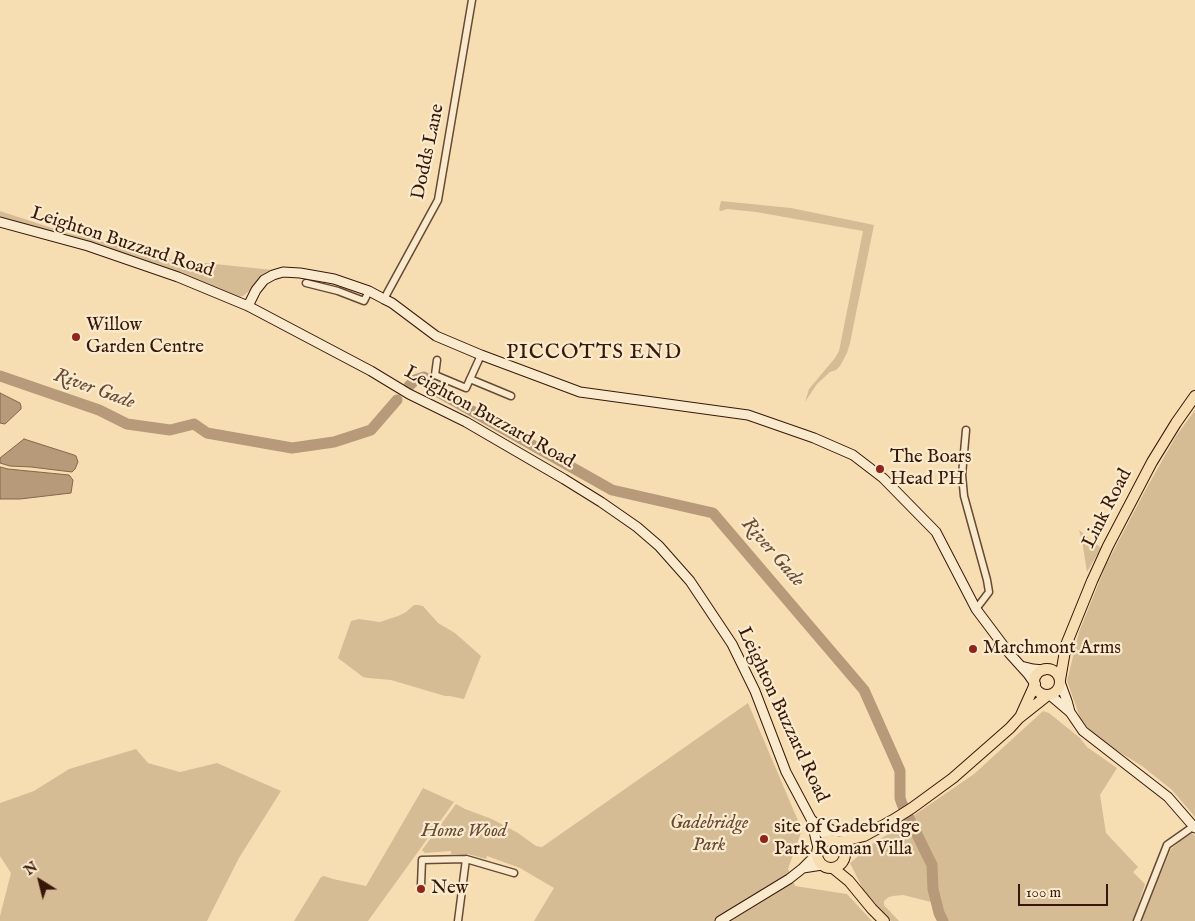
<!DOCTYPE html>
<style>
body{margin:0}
#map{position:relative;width:1195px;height:921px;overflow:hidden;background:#f7deb2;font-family:"IM FELL English",serif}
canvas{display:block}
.north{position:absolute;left:15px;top:856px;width:50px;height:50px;-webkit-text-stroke:4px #faeacd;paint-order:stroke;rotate:324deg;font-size:14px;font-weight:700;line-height:20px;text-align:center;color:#37170a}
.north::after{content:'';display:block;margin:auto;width:18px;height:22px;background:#37170a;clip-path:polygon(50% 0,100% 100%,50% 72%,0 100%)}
.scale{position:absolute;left:1018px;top:884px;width:90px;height:22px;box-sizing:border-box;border:2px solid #37170a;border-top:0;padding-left:6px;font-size:15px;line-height:18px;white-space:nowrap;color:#37170a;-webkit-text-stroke:4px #faeacd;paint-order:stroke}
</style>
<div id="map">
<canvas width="1195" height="921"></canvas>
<div class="north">N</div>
<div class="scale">100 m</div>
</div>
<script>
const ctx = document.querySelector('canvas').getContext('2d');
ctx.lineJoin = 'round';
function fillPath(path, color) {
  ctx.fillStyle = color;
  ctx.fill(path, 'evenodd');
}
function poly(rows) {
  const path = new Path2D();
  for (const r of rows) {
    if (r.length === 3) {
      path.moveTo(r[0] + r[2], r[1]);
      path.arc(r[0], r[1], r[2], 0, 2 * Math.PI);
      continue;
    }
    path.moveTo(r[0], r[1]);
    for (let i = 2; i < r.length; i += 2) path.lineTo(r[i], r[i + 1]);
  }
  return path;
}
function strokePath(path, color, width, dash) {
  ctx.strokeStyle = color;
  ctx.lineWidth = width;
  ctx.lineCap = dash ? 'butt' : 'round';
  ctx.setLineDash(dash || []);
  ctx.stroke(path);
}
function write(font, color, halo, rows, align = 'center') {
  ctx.font = font + ' "IM FELL English",serif';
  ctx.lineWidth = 4.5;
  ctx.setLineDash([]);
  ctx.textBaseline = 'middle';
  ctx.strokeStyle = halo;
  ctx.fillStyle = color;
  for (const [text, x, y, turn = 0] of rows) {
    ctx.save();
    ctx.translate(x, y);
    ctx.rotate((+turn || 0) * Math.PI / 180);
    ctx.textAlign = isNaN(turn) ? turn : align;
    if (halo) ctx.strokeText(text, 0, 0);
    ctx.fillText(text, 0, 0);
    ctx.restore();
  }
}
const green = poly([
 [721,201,791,208,874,225,850,343,847,353,840,366,836,370,830,372,817,384,805,402,809,389,835,358,839,351,863,231,756,212,727,209,721,211,719,210],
 [0,211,67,233,109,243,158,258,282,271,260,282,243,296,239,297,203,282,80,239,0,218],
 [1195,410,1195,817,1172,790,1142,766,1098,739,1081,720,1067,681,1079,632,1106,565,1145,491,1176,436],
 [1079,530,1101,548,1087,572,1082,541],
 [414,605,418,605,423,606,438,623,455,633,481,656,464,699,449,696,445,696,391,680,368,678,363,677,338,658,351,621,359,619,380,622,398,616,406,612],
 [748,703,802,830,788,869,795,886,847,894,872,921,534,921,554,888,520,868,487,856,486,859,468,854,451,854,451,851,425,853,422,850,456,804,465,809,492,819,518,833,536,846,542,847],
 [1043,711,1049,713,1080,738,1087,747,1117,768,1100,795,1106,833,1138,867,1133,872,1145,884,1133,921,947,921,942,912,937,892,937,868,935,860,910,818,907,820,974,774],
 [136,749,148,763,180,772,217,763,281,791,239,858,207,921,0,921,0,916,11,873,0,856,0,803,34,791,69,769],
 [423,788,454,802,368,921,294,921,321,877,324,876,333,879,366,886],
 [905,824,923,856,927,865,929,882,929,892,931,902,903,895,893,896,889,897,884,901,884,905,899,921,891,921,864,891,850,863,875,842],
 [1191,832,1195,836,1195,921,1141,921,1171,849]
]);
const water = poly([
 [0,393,20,403,21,406,21,409,5,424,0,423,0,393],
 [24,439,74,455,76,456,78,462,75,469,72,472,31,467,10,466,0,463,0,458,24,439],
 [0,467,8,469,69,475,73,480,71,493,20,499,0,499,0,467]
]);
const river = poly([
 [0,376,99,410,127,424,170,430,194,424,207,433,292,448,334,442,371,430,397,400],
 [409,386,415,380,424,377,433,383,440,393,612,490,713,513,864,690,897,764,900,771,900,798,902,804,932,865,933,889,939,913,943,921]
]);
const street = poly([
 [306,283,338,291,364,301,369,291],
 [384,299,438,200,472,0],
 [437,360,435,375,466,388,481,355],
 [470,379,511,396],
 [966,430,962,475,964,496,987,580,989,592,976,609],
 [421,885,422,860,466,859,514,873],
 [458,921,466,859],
 [1137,921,1167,845,1194,826]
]);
const secondary = poly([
 [0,222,88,246,178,277,248,306,371,371,409,394,466,422,564,479,601,502,637,527,659,546,690,581,732,644,755,691,786,772,811,819,829,839],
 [248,306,256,290,264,280,273,275,283,272,300,273,334,279,369,291,384,299,392,303,436,336,481,355,580,392,748,415,814,438,853,455,883,478,936,532,976,609,1009,653,1028,674,1035,684],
 [1021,666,1033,669,1044,670],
 [1060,682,1067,701,1070,712],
 [1050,695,1070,712,1083,731,1168,797,1195,828],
 [811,819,818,848],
 [818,823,836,832,854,833,870,830],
 [803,868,822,865],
 [720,921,789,879,803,868,817,854]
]);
const primary = poly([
 [1047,682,13],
 [1060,680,1066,645,1092,581,1108,546,1152,462,1176,423,1195,396],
 [1021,715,1035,684],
 [831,854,14],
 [840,842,864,836,893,820,912,808,953,778,1010,728,1019,718,1048,695],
 [833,868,849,881,872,909,884,921]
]);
const markers = [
 [76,337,5,"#8f2418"],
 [880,469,5,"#8f2418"],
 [973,649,5,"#8f2418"],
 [764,839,5,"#8f2418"],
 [421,889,5,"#8f2418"]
];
const streetNames = [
 ["Dodds Lane",429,152,-78],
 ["Leighton Buzzard Road",122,243,18],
 ["Leighton Buzzard Road",489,418,29],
 ["Link Road",1108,509,-63],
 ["Leighton Buzzard Road",782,715,65]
];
const poiNames = [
 ["Willow",86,326],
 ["Garden Centre",86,348],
 ["The Boars",890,458],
 ["Head PH",890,480],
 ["Marchmont Arms",983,649],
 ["site of Gadebridge",774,828],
 ["Park Roman Villa",774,850],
 ["New",431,889]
];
const parkNames = [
 ["Gadebridge",709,824],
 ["Park",709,846],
 ["Home Wood",464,832]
];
const waterNames = [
 ["River Gade",94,390,20],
 ["River Gade",772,553,49]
];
const quarterNames = [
 ["PICCOTTS END",594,354]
];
fillPath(green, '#d6bc95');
fillPath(water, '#b69a79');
strokePath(water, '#83664d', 1);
strokePath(river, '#b69a79', 11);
strokePath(street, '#674934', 9);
strokePath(secondary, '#37170a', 11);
strokePath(primary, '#37170a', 12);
strokePath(street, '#faeacd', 6);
strokePath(secondary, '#faeacd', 9);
strokePath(primary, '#f7deb2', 10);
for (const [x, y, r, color] of markers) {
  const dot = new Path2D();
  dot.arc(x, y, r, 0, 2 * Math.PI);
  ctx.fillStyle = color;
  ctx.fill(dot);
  strokePath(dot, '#faeacd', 2);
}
write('19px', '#37170a', '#faeacd', streetNames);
write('19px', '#37170a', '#faeacd', poiNames, 'left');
write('italic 19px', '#674934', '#faeacd', parkNames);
write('italic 20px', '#6a4b36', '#faeacd', waterNames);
ctx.letterSpacing = '1px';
write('21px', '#37170a', '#faeacd', quarterNames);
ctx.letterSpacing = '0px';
</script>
